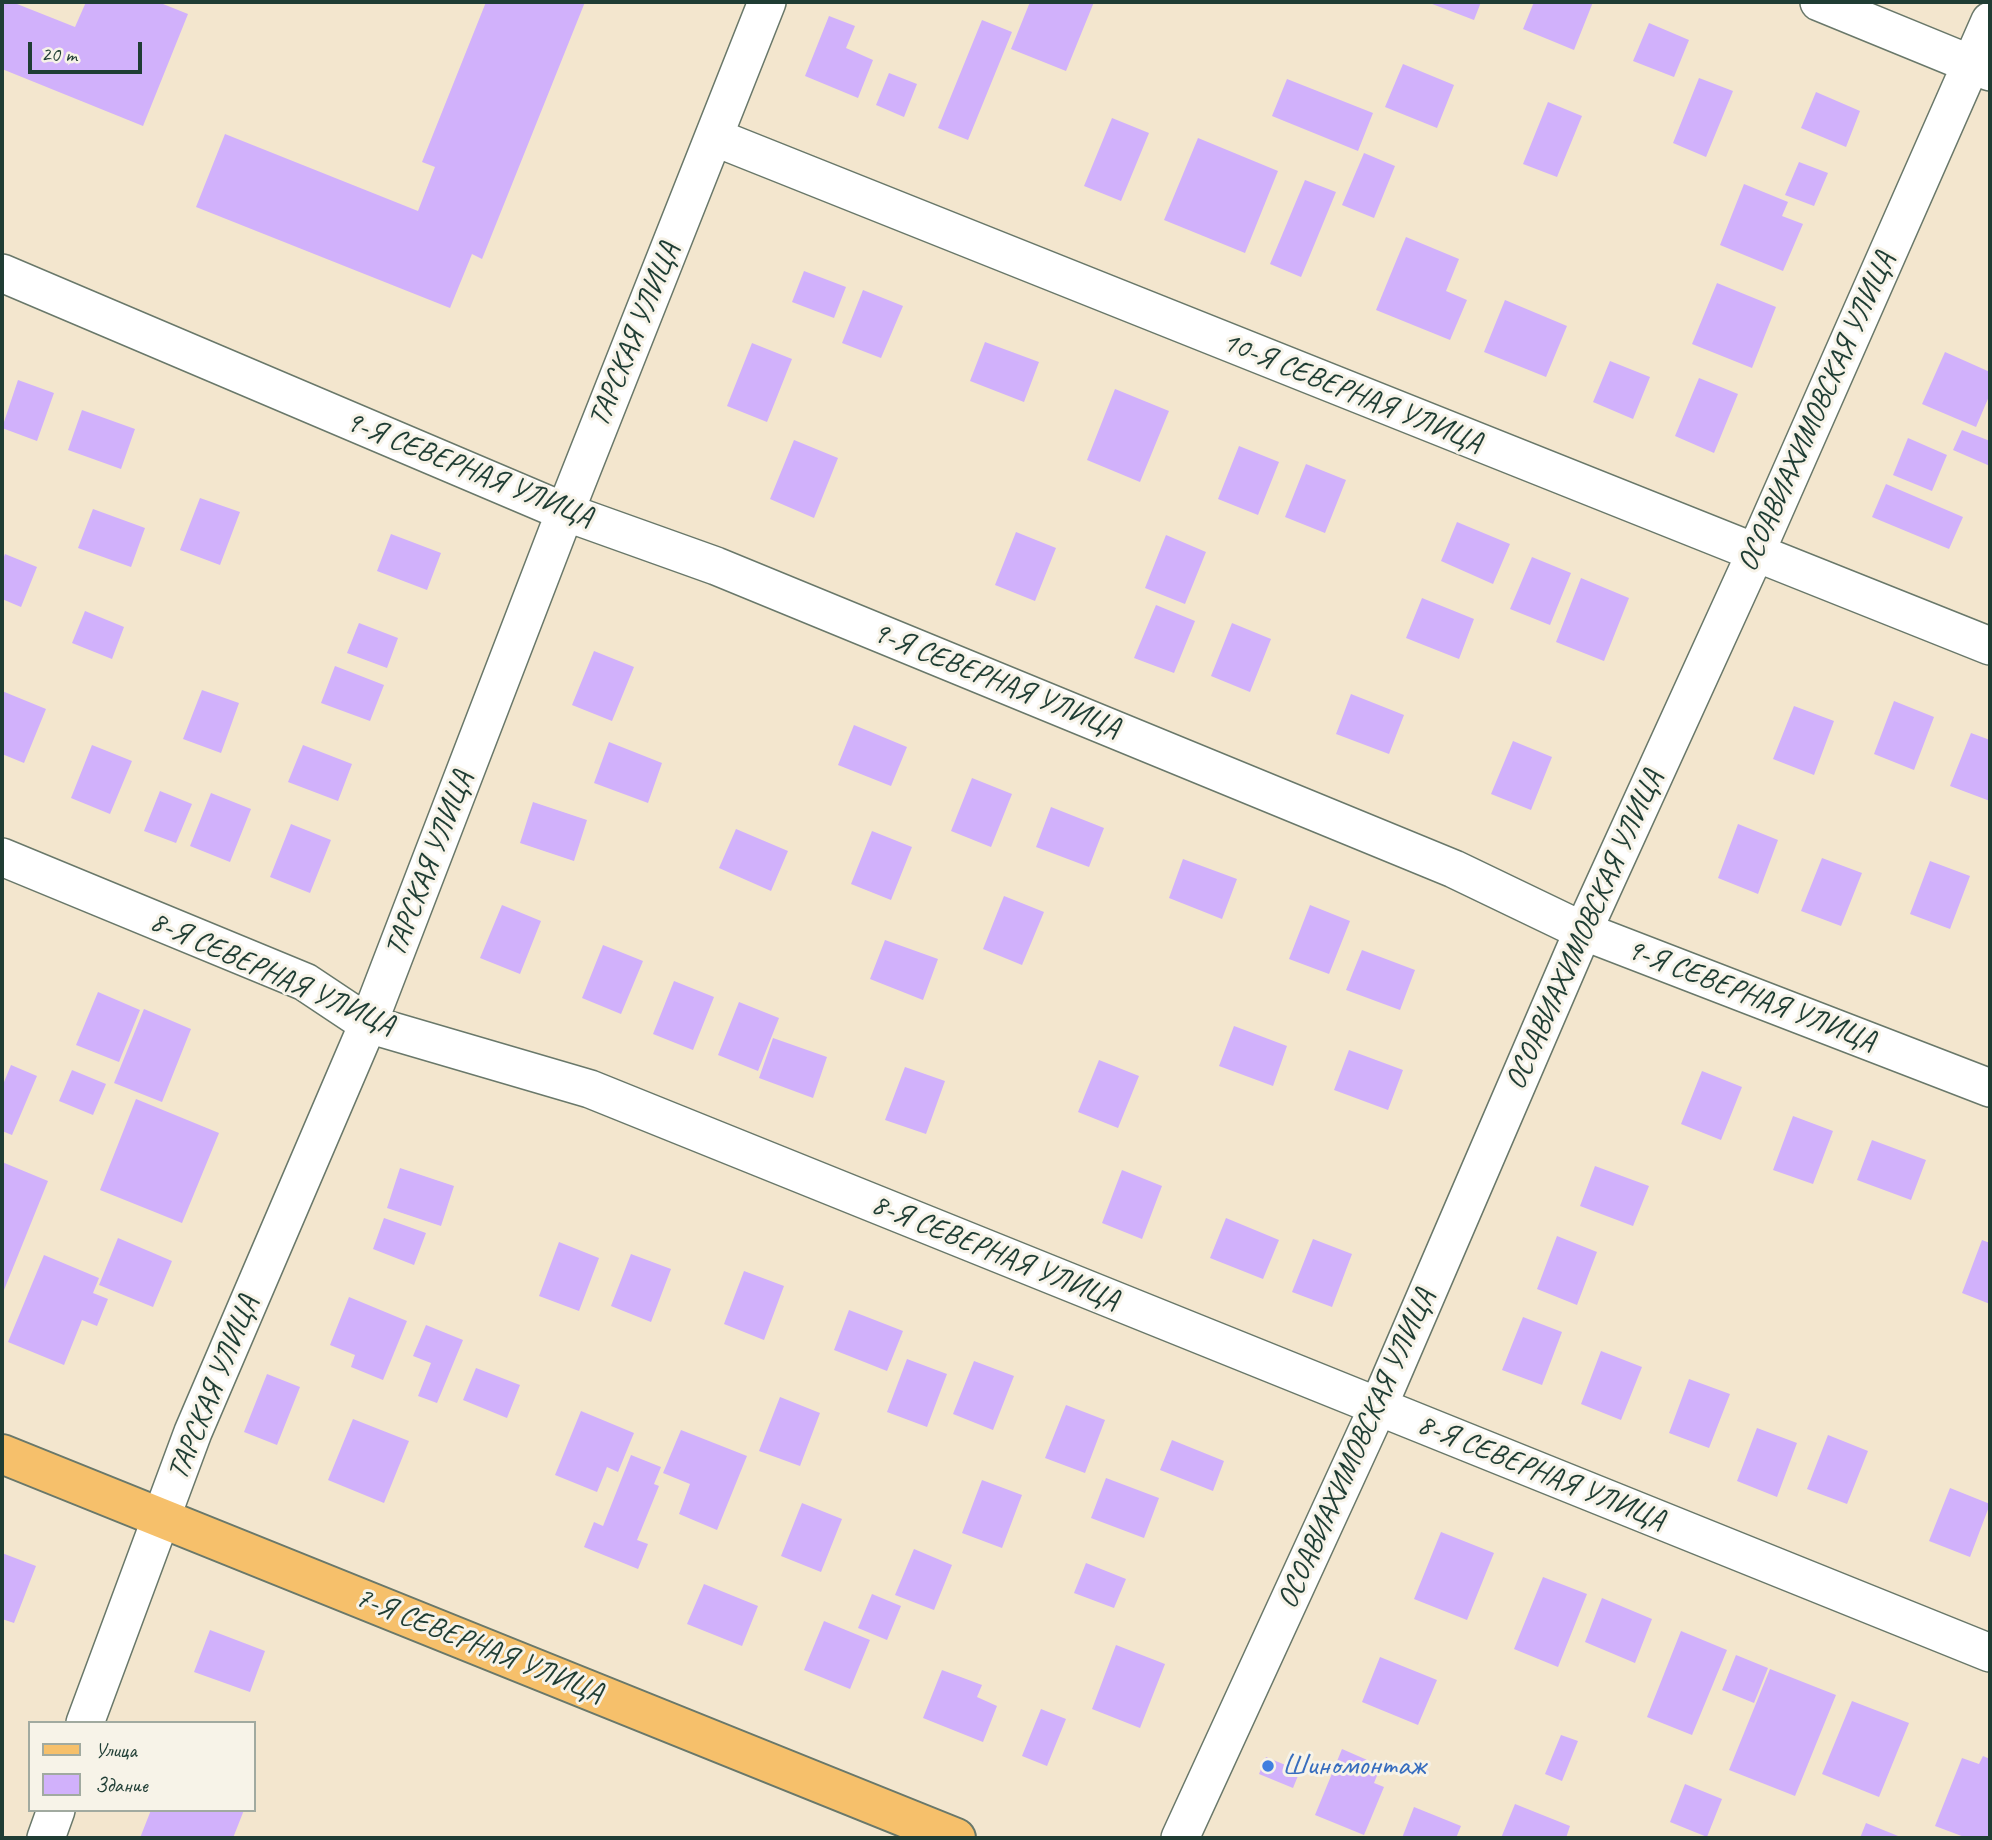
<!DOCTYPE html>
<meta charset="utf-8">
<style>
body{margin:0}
#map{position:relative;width:1992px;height:1840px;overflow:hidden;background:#f3e6ce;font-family:Caveat,sans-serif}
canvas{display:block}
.frame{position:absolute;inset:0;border:4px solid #1f3d34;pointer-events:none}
.legend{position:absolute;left:28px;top:1721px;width:228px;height:91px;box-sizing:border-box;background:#f7f3e8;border:2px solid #a1aaa0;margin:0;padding:9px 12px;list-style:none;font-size:21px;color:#1f3d34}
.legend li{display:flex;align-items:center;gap:14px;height:35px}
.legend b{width:35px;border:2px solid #a1aaa0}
.scale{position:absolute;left:28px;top:42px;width:114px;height:32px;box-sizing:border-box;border:4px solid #1f3d34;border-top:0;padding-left:9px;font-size:21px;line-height:24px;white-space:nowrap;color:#1f3d34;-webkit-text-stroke:5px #f7f3e8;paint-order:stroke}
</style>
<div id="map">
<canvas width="1992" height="1840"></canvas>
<div class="frame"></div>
<ul class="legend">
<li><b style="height:9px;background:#f6c06b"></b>Улица</li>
<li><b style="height:19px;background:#d1b1fb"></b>Здание</li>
</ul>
<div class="scale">20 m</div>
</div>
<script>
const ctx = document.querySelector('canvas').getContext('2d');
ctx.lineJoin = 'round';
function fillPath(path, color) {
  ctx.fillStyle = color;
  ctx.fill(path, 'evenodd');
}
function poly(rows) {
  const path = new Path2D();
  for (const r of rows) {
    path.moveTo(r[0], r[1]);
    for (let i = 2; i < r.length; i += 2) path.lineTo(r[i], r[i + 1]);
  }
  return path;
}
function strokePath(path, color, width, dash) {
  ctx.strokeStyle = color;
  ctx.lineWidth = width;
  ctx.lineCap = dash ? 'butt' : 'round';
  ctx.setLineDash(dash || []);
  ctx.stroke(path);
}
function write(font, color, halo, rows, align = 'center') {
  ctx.font = font + ' Caveat,sans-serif';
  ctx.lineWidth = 6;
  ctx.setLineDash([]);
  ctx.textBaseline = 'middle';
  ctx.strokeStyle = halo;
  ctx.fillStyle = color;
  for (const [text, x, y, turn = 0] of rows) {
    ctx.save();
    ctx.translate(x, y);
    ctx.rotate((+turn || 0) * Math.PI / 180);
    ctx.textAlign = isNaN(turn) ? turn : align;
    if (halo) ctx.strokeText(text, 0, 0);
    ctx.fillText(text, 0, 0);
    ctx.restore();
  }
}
const building = poly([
 [2,2,12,2,75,27,86,2,158,2,188,14,143,126,2,69],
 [486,2,585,2,482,259,472,254,450,308,196,207,225,134,418,211,435,167,422,162],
 [1030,2,1094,2,1066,71,1011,49],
 [1427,2,1481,2,1474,20],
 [1534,2,1593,2,1574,50,1523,29],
 [829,16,855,26,846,48,873,60,858,98,805,76],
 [982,20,1012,32,968,140,938,128],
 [1649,23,1689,40,1674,77,1633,61],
 [1403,64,1454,85,1437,128,1385,107],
 [889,73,917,84,904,117,876,105],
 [1699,78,1733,91,1706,157,1673,143],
 [1287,79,1373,113,1358,151,1272,116],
 [1816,92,1860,111,1846,147,1801,128],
 [1548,102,1582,116,1557,177,1523,164],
 [1112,118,1149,133,1121,201,1084,186],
 [1198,138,1278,171,1245,253,1164,220],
 [1364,153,1395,166,1374,218,1342,205],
 [1799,162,1828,173,1814,206,1785,195],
 [1305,180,1336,192,1301,277,1270,264],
 [1744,184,1788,202,1782,216,1803,224,1783,271,1720,245],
 [1406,237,1459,259,1446,291,1467,300,1450,340,1376,310],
 [804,271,846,287,834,318,792,302],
 [1717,283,1776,307,1752,368,1692,344],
 [863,290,903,306,881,358,842,343],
 [1505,300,1567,326,1546,377,1484,352],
 [985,342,1039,362,1024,402,970,381],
 [752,343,792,359,767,422,727,406],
 [1945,352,1990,372,1990,394,1976,427,1922,404],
 [1610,361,1650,377,1633,419,1593,402],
 [1699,378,1738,394,1714,453,1675,436],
 [18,380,54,393,37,441,2,428],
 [1115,389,1169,411,1140,482,1087,460],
 [82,410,135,429,121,469,68,450],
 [1962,430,1990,441,1990,466,1953,450],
 [1908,438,1947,455,1932,491,1893,475],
 [794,440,838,458,814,518,770,499],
 [1239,446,1279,462,1258,515,1218,499],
 [1306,464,1346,480,1325,533,1285,517],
 [1886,484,1963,517,1949,549,1872,517],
 [200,498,240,512,220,565,180,550],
 [93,509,145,528,131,567,78,548],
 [1457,522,1510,544,1493,584,1441,561],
 [1016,532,1056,548,1035,601,995,585],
 [391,534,441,553,427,590,377,571],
 [1166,535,1206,552,1185,604,1145,588],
 [5,554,37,567,21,607,2,599,2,562],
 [1532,557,1571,573,1550,625,1510,609],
 [1581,578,1629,598,1604,661,1556,642],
 [1422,598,1474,619,1459,659,1406,638],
 [1156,605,1195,621,1174,673,1134,658],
 [85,611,124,627,112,659,72,643],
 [359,623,398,638,387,668,347,653],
 [1232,623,1271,639,1250,692,1211,676],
 [594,651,634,667,612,721,572,705],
 [335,666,384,685,370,721,321,703],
 [202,690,239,703,221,753,183,739],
 [2,691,46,709,24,763,2,754],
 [1351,694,1404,715,1389,754,1336,734],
 [1894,701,1934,717,1914,770,1874,754],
 [1794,706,1834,721,1814,775,1773,759],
 [854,725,907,747,891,786,838,765],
 [1971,733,1990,740,1990,801,1950,786],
 [1513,741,1552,757,1531,810,1491,794],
 [609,742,662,763,648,803,594,783],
 [92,745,132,761,110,814,71,798],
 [303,745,352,764,338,801,288,782],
 [972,778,1012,794,991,847,951,831],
 [160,791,192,804,176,843,144,831],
 [211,793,251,809,230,862,190,846],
 [533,802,587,820,574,861,520,843],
 [1051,807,1104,828,1089,867,1036,847],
 [291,824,331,840,310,893,270,877],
 [1738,824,1778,840,1758,894,1718,878],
 [736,829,788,851,771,891,719,868],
 [872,831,912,847,891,900,851,884],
 [1822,858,1862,873,1841,926,1801,911],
 [1183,859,1237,879,1222,919,1169,898],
 [1930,861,1970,876,1950,929,1910,914],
 [1004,896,1044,912,1022,965,983,949],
 [502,905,541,921,520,974,480,958],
 [1310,905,1350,921,1329,974,1289,959],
 [885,940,938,959,923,1000,870,979],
 [603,945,643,961,621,1014,582,998],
 [1362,950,1415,970,1400,1010,1346,990],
 [674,981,714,997,693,1050,653,1034],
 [98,992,140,1010,119,1062,76,1045],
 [739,1002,779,1018,758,1071,718,1055],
 [144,1009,191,1029,162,1102,114,1083],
 [1234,1026,1287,1046,1273,1086,1219,1066],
 [773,1038,827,1057,813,1098,759,1078],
 [1349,1050,1403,1070,1388,1110,1334,1090],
 [1099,1060,1139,1076,1118,1128,1078,1112],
 [11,1065,37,1076,12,1135,2,1131,2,1087],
 [905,1067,945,1081,926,1134,885,1120],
 [72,1070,106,1084,93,1115,59,1101],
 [1702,1071,1742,1087,1721,1140,1681,1124],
 [136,1099,219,1133,182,1223,100,1190],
 [1793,1116,1833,1131,1813,1184,1773,1170],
 [1872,1140,1926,1160,1911,1200,1857,1180],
 [2,1162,48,1181,2,1295],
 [1595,1166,1649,1186,1633,1226,1580,1206],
 [400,1168,454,1186,441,1226,387,1208],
 [1122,1170,1162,1186,1142,1239,1102,1223],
 [384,1218,426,1233,414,1265,373,1249],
 [1226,1218,1279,1240,1263,1279,1210,1258],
 [1557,1236,1597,1252,1577,1305,1537,1289],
 [118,1238,172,1261,153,1307,99,1285],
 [1313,1239,1352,1254,1332,1307,1292,1292],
 [1982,1240,1990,1243,1990,1304,1962,1293],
 [559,1242,599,1258,579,1311,539,1296],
 [631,1254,671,1269,651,1322,611,1306],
 [44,1255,99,1278,93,1293,108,1299,97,1326,82,1320,64,1365,8,1342],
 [744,1271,784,1286,764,1340,724,1324],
 [349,1297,407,1321,383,1380,351,1367,355,1355,330,1345],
 [849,1310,903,1331,887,1371,834,1350],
 [1523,1317,1562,1332,1542,1385,1502,1370],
 [426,1325,463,1340,437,1403,418,1396,431,1363,413,1356],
 [1601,1351,1642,1367,1621,1420,1581,1404],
 [907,1359,947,1374,927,1427,887,1412],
 [974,1361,1014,1376,993,1430,953,1414],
 [476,1368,520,1385,507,1418,463,1400],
 [267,1374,300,1387,277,1445,244,1432],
 [1689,1379,1730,1394,1709,1448,1669,1433],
 [780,1397,820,1413,800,1466,759,1451],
 [1066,1405,1105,1420,1085,1473,1045,1458],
 [581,1411,634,1433,618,1472,607,1467,597,1492,555,1475],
 [353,1419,409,1441,384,1503,328,1480],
 [1757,1428,1797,1443,1777,1497,1737,1481],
 [681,1430,747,1456,717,1530,679,1514,690,1484,663,1473],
 [1828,1435,1868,1451,1847,1504,1807,1489],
 [1172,1440,1224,1461,1213,1491,1160,1470],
 [631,1455,661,1467,654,1484,659,1486,637,1540,648,1544,638,1569,584,1547,594,1522,603,1526],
 [1106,1478,1159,1498,1144,1538,1091,1518],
 [982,1480,1022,1495,1002,1548,962,1533],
 [1950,1488,1990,1504,1970,1557,1929,1541],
 [802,1503,842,1519,821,1572,781,1556],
 [1441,1532,1494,1553,1467,1620,1414,1599],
 [914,1549,952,1565,934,1610,895,1595],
 [2,1553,36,1566,14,1623,2,1619],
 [1086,1563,1126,1579,1114,1608,1074,1593],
 [1543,1577,1587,1594,1558,1667,1514,1649],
 [704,1584,758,1606,742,1646,687,1624],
 [872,1594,901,1606,887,1640,858,1628],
 [1602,1598,1652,1619,1635,1663,1585,1642],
 [824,1621,870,1640,850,1689,804,1670],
 [210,1630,265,1651,250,1692,194,1672],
 [1681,1631,1727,1650,1692,1735,1647,1717],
 [1116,1645,1165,1664,1140,1728,1092,1709],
 [1736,1655,1768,1668,1754,1703,1722,1690],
 [1380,1657,1437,1680,1418,1725,1362,1702],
 [1770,1669,1836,1695,1795,1796,1729,1770],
 [942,1670,982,1685,977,1697,997,1706,983,1742,923,1718],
 [1852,1701,1909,1723,1879,1797,1822,1774],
 [1041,1709,1066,1719,1047,1766,1022,1756],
 [1561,1735,1578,1741,1562,1781,1545,1774],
 [1342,1749,1381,1766,1374,1783,1384,1787,1364,1835,1315,1815],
 [1983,1756,1990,1759,1990,1830,1987,1838,1967,1838,1935,1826,1962,1758,1979,1764],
 [1266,1757,1300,1771,1293,1788,1259,1774],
 [1685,1784,1722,1799,1707,1837,1670,1822],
 [1515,1804,1570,1826,1566,1838,1501,1838],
 [1414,1807,1461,1826,1456,1838,1402,1838],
 [151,1810,244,1810,233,1838,140,1838],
 [1866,1823,1903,1838,1860,1838]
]);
const minor = poly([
 [1819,2,1990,72],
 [714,137,1990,646],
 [2,273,565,512,716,566,1454,869,1583,931,1990,1088],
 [2,857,305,982,368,1024,590,1089,1990,1653],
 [85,1723,193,1432,368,1024,565,512,767,2],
 [46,1838,56,1810],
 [1180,1838,1378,1407,1583,931,1755,554,1990,21]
]);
const major = poly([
 [2,1454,956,1838]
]);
const markers = [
 [1268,1766,7,"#3f7fe0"]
];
const streetNames = [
 ["ТАРСКАЯ УЛИЦА",635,335,-68],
 ["10-Я СЕВЕРНАЯ УЛИЦА",1352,393,22],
 ["ОСОАВИАХИМОВСКАЯ УЛИЦА",1817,412,-66],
 ["9-Я СЕВЕРНАЯ УЛИЦА",469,470,22],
 ["9-Я СЕВЕРНАЯ УЛИЦА",996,681,22],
 ["ТАРСКАЯ УЛИЦА",430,864,-69],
 ["ОСОАВИАХИМОВСКАЯ УЛИЦА",1585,930,-66],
 ["8-Я СЕВЕРНАЯ УЛИЦА",272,974,24],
 ["9-Я СЕВЕРНАЯ УЛИЦА",1751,996,21],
 ["8-Я СЕВЕРНАЯ УЛИЦА",995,1253,22],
 ["ТАРСКАЯ УЛИЦА",214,1388,-68],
 ["ОСОАВИАХИМОВСКАЯ УЛИЦА",1357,1449,-66],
 ["8-Я СЕВЕРНАЯ УЛИЦА",1541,1473,22],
 ["7-Я СЕВЕРНАЯ УЛИЦА",479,1646,22]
];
const shopNames = [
 ["Шиномонтаж",1282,1766]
];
fillPath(building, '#d1b1fb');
strokePath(minor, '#69786a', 40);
strokePath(major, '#69786a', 42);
strokePath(minor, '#fff', 37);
strokePath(major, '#f6c06b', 38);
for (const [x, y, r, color] of markers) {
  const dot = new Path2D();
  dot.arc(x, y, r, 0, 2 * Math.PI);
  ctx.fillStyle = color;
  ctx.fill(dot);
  strokePath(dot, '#f7f3e8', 2.5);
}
write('30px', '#1f3d34', '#f7f3e8', streetNames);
write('30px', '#366cbe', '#f7f3e8', shopNames, 'left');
</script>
